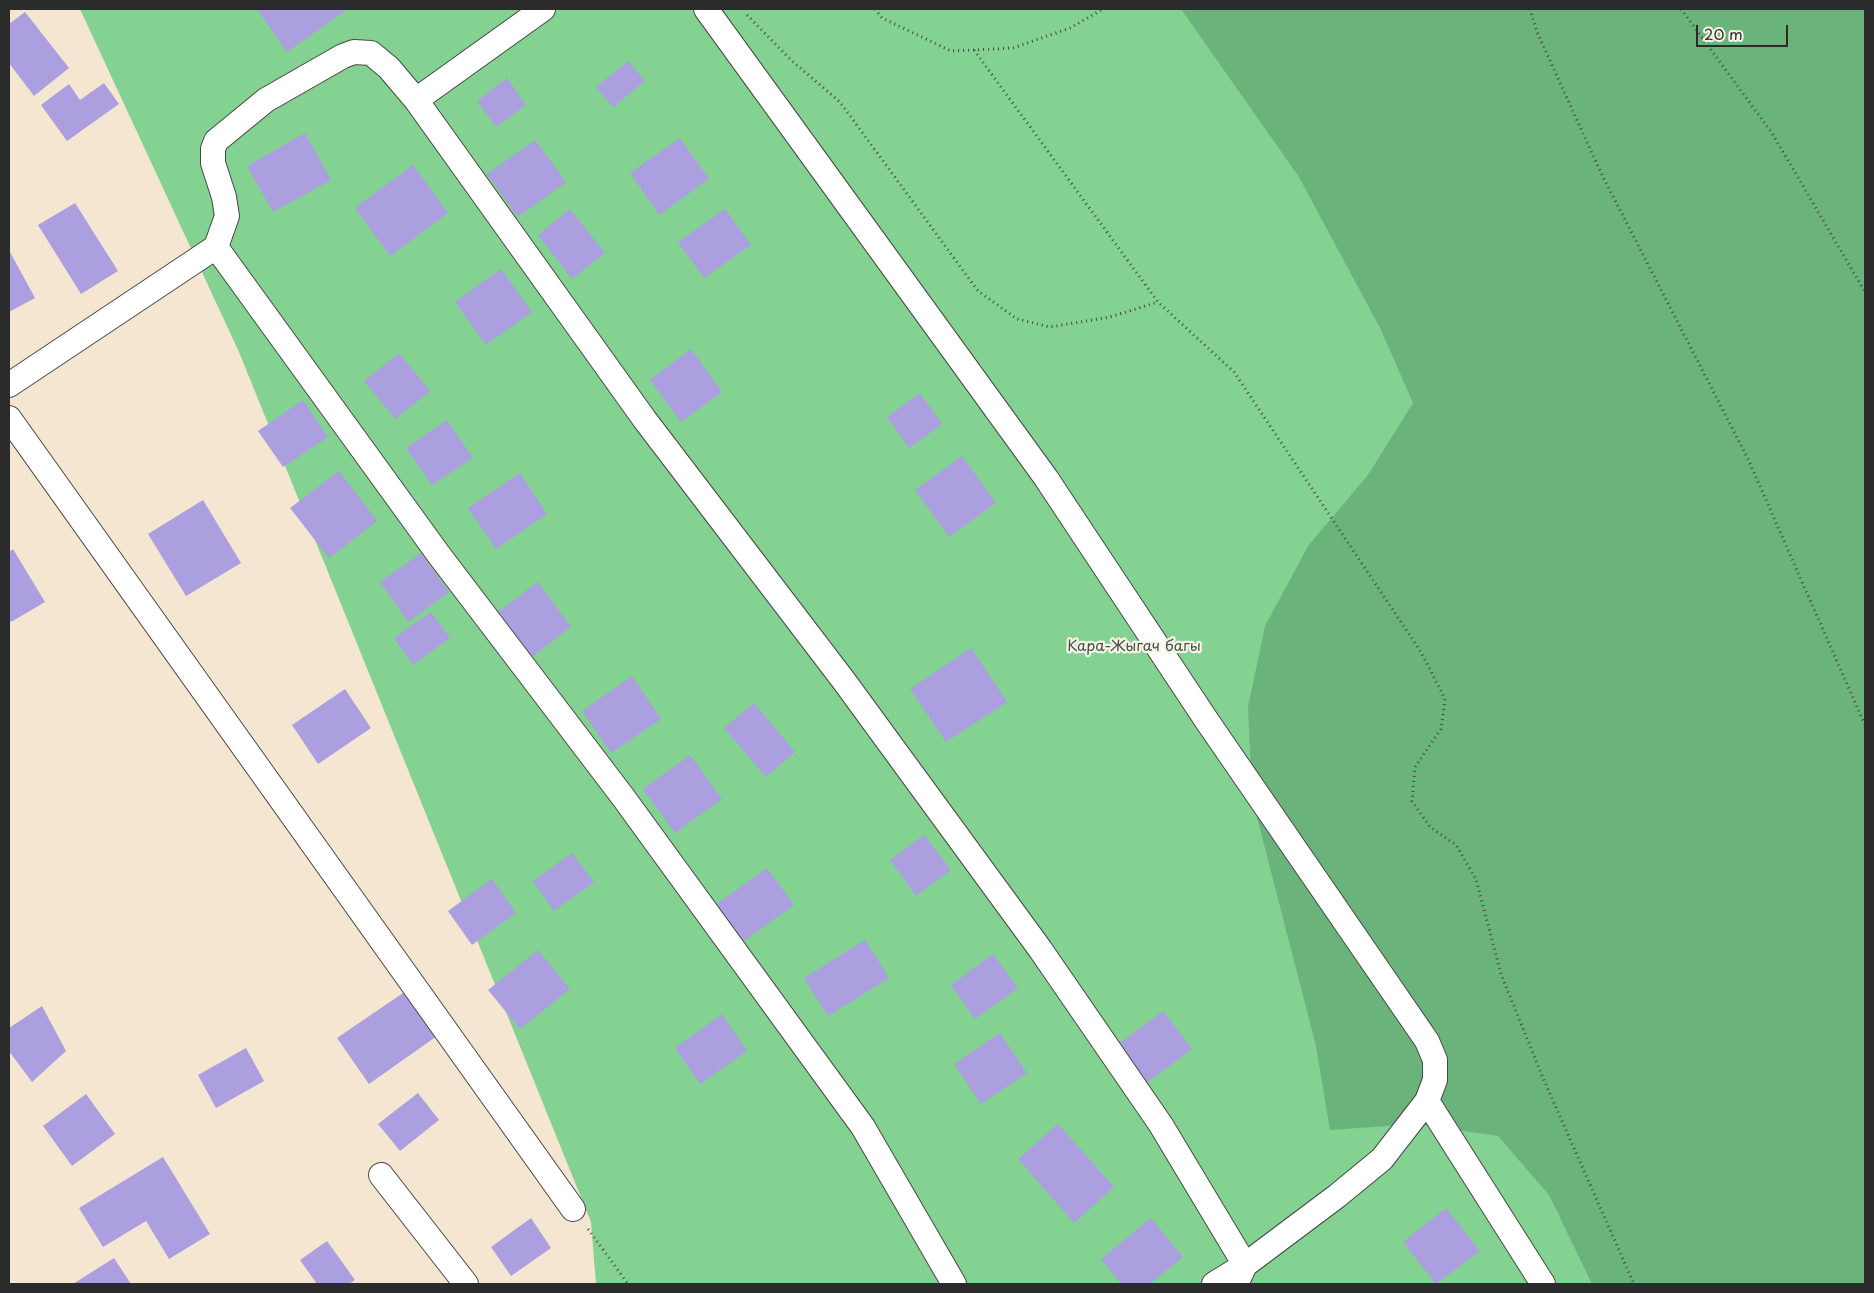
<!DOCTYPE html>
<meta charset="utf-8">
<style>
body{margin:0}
#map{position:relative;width:1874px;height:1293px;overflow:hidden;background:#f4e6d0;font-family:"Playpen Sans",sans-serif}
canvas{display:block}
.frame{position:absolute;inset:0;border:10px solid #2b2b2b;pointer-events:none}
.scale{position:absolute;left:1696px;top:25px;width:92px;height:22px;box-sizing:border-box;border:2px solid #2b2b2b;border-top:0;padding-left:6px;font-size:15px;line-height:18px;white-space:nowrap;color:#2b2b2b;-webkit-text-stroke:4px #f7f3e8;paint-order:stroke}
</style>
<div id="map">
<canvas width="1874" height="1293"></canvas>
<div class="frame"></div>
<div class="scale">20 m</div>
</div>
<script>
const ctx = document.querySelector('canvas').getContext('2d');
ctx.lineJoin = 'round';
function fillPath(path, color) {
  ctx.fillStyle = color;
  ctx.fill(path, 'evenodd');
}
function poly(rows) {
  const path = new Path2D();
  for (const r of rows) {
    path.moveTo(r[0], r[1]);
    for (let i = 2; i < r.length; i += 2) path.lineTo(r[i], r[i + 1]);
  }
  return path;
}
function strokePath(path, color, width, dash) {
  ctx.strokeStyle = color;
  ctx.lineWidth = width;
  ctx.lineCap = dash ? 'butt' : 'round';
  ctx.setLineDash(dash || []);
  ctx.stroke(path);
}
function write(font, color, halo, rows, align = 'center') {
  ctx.font = font + ' "Playpen Sans",sans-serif';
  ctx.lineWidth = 4.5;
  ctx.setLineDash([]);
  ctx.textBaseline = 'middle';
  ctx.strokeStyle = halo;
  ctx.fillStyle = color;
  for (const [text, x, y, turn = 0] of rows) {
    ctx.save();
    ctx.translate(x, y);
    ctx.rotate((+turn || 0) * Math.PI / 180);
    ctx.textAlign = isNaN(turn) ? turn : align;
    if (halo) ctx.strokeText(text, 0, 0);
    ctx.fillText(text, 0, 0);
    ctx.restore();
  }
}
const green = poly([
 [80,9,1865,9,1865,1284,596,1284,591,1222,239,352]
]);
const forest = poly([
 [1181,9,1865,9,1865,1284,1592,1284,1549,1195,1498,1136,1416,1124,1330,1130,1316,1046,1252,798,1248,707,1265,626,1308,546,1368,475,1413,403,1380,328,1299,177]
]);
const building = poly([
 [257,9,343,9,345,11,287,52],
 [25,12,69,68,34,96,9,63,9,24],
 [628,61,645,81,613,107,596,87],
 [507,78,526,105,496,127,477,101],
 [104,83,119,104,67,141,41,105,69,84,80,100],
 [305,133,331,180,273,212,247,166],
 [680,138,709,179,659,215,630,173],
 [535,140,566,182,518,217,487,174],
 [413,165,448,213,390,256,355,208],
 [75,203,118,271,81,294,38,225],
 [570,209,605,253,572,279,538,235],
 [725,209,751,245,704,278,678,242],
 [9,250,35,298,9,312],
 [501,269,532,312,486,345,455,302],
 [691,349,722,392,681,422,650,380],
 [399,353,430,391,395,419,364,381],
 [920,393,942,424,909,448,887,417],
 [303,400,328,437,283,467,258,431],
 [447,420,473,458,432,485,406,448],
 [962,456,996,503,949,537,915,490],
 [339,471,377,521,329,558,290,508],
 [520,473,547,514,496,549,468,508],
 [203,500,241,563,186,596,148,534],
 [13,549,45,602,11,622,9,619,9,552],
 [421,553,449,592,408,622,380,582],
 [538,582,571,627,529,659,495,614],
 [431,612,450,638,413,665,394,638],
 [971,648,1007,702,946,742,910,689],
 [632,676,661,719,611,753,582,711],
 [345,689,371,728,318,764,292,725],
 [754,703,795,752,766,777,724,728],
 [690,755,722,799,675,833,643,789],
 [924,835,951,870,916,896,890,860],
 [572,853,594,882,554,911,533,881],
 [767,868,794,905,741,943,714,906],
 [492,879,516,913,472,945,448,911],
 [865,940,889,978,828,1016,804,978],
 [538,950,570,989,520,1029,488,990],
 [993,954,1018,988,975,1019,951,985],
 [406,991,437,1036,369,1084,337,1038],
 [42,1006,66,1051,32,1082,9,1051,9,1028],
 [1163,1011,1192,1049,1141,1087,1113,1048],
 [722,1014,747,1051,700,1084,675,1048],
 [1000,1033,1027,1073,981,1104,954,1064],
 [246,1048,264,1081,216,1108,198,1075],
 [418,1093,439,1120,400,1151,378,1124],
 [86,1094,115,1134,72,1166,43,1126],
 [1058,1124,1114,1187,1074,1223,1018,1159],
 [163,1157,210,1234,169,1259,146,1221,103,1247,79,1208],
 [1446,1208,1480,1251,1436,1284,1403,1242],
 [531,1218,551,1248,511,1276,491,1247],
 [1151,1218,1183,1257,1150,1284,1121,1284,1101,1259],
 [327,1241,355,1280,349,1284,317,1284,300,1260],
 [114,1258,131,1284,73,1284]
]);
const path = poly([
 [875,9,882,18,951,51,1013,48,1070,28,1103,9],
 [1530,9,1537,32,1601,173,1748,459,1865,725],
 [1681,9,1772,133,1865,292],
 [747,15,791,60,840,102,978,291,1017,319,1050,327,1110,317,1158,302],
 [974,50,1158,302,1234,372,1421,652,1445,699,1441,729,1415,767,1412,801,1430,827,1456,845,1476,879,1501,974,1543,1078,1634,1284],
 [588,1229,628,1284]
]);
const street = poly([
 [706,9,1046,478,1207,721,1427,1041,1435,1060,1435,1080,1427,1101,1543,1284],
 [416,100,543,9],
 [216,247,227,216,224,197,213,163,213,149,216,141,266,100,343,56,354,52,371,53,389,68,416,100,645,420,844,681,1040,949,1161,1125,1245,1265,1214,1284],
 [9,385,216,247,439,555,623,797,863,1127,954,1284],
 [9,418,573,1209],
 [381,1175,466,1284],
 [1239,1278,1245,1265,1337,1196,1382,1159,1427,1101]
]);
const parkNames = [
 ["Кара-Жыгач багы",1134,647]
];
fillPath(green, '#83d292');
fillPath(forest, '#6ab47c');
fillPath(building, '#ab9fe0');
strokePath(street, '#494744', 26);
strokePath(path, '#494744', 3, [1, 4]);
strokePath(street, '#fff', 24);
write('15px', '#415545', '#f7f3e8', parkNames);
</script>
